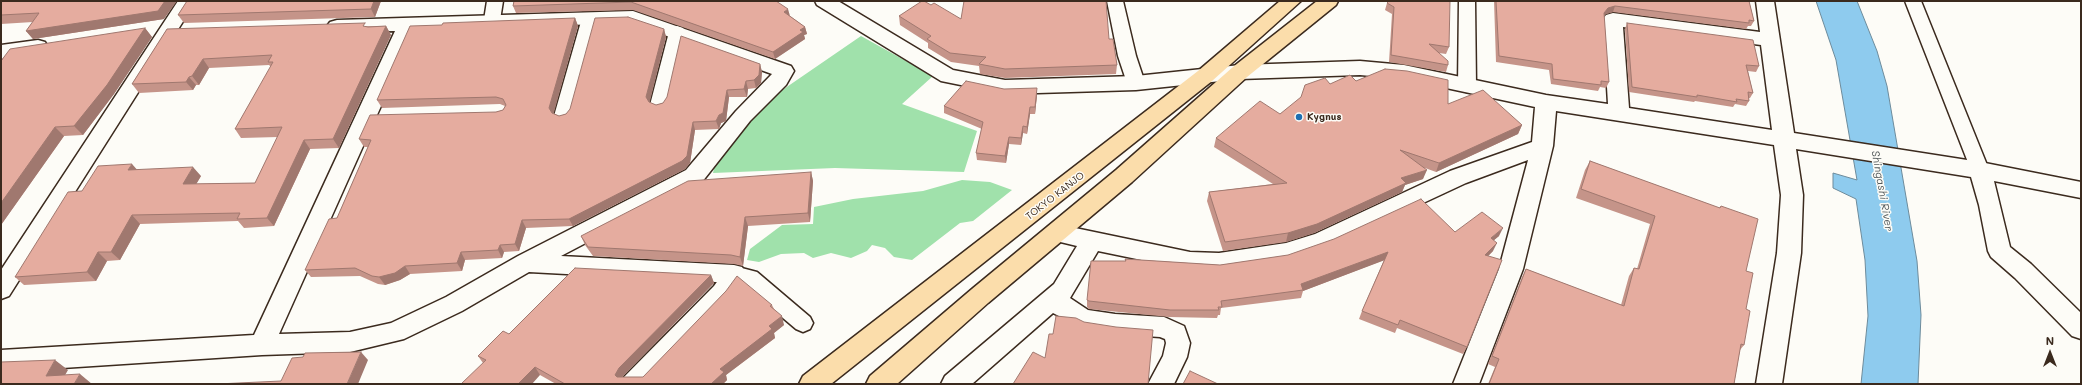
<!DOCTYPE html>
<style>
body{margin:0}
#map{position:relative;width:2082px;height:385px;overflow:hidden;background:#fdfcf7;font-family:Mali,sans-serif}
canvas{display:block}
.frame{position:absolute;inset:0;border:2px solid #3b2a1e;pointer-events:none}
.north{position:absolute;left:2030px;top:333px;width:40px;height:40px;-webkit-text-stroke:3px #fdfcf7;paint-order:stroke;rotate:0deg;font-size:11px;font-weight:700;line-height:16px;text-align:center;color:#3b2a1e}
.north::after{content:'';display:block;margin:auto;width:14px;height:18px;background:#3b2a1e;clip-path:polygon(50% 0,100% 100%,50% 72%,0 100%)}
</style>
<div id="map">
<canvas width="2082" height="385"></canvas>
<div class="frame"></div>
<div class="north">N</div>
</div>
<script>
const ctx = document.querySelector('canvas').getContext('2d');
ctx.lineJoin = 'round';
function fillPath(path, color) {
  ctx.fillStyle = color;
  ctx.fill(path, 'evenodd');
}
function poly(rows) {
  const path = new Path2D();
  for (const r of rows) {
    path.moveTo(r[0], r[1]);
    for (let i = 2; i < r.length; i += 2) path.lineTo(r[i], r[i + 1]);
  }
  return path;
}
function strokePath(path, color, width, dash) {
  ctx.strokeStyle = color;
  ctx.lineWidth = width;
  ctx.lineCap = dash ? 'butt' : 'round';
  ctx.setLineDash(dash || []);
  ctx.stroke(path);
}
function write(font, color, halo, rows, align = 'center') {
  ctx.font = font + ' Mali,sans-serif';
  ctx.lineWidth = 3;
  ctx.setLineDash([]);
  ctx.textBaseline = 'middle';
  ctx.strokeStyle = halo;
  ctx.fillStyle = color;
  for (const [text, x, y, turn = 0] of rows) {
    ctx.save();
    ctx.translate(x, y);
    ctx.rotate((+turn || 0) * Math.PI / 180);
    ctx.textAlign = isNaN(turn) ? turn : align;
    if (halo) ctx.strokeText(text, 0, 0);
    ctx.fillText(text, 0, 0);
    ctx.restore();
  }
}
const green = poly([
 [861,36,933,76,902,104,977,131,964,172,835,168,713,173,715,164,742,128,778,93],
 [962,180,990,182,1012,190,973,221,960,223,912,260,894,257,885,248,872,245,867,251,851,258,831,253,813,258,804,253,781,254,759,262,747,260,750,249,782,225,813,224,814,207,853,199,923,191]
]);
const water = poly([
 [1816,1,1857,1,1877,51,1887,86,1917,261,1921,315,1918,384,1861,384,1868,316,1865,260,1856,199,1833,188,1833,173,1857,180,1836,60,1816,1]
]);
const lane = poly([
 [487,1,503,1,500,20,498,24,492,25,486,24,484,20,487,1],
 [1107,1,1123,1,1136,56,1145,83,1142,87,1136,89,1130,87,1127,83,1118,56,1107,1],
 [1459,1,1475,1,1476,86,1473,90,1467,92,1461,90,1458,86,1459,1],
 [1905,1,1921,1,1989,170,1987,175,1980,177,1973,175,1971,170,1905,1],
 [590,13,596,14,598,18,572,116,569,120,563,122,557,120,554,116,582,18,584,14,590,13],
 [677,26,683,28,685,32,668,105,665,109,659,111,653,109,650,105,669,32,671,28,677,26],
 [734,266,757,272,810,317,813,323,810,329,803,332,796,329,744,285,739,283,728,298,646,384,621,384,624,377,714,286,727,268,734,266]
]);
const street = poly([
 [815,1,838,1,953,70,1005,80,1136,76,1240,65,1360,61,1404,65,1546,95,1608,104,1603,19,1606,15,1613,13,1760,32,1756,1,1774,1,1794,133,1980,162,2081,182,2081,198,1994,181,2010,247,2031,264,2081,313,2081,339,2072,336,2015,278,1991,257,1988,251,1979,205,1971,177,1796,149,1803,195,1801,253,1782,384,1756,384,1777,253,1781,195,1774,145,1556,111,1553,146,1523,269,1479,384,1453,384,1499,269,1528,160,1466,183,1331,246,1286,261,1219,271,1190,270,1098,251,1070,298,1088,310,1115,314,1164,317,1184,326,1190,343,1187,357,1174,384,1148,384,1163,356,1166,343,1165,339,1160,337,1115,334,1084,329,1053,313,972,384,941,384,945,376,1054,284,1077,246,1048,239,1045,233,1048,227,1056,224,1190,252,1219,253,1286,243,1315,234,1450,171,1532,142,1535,107,1404,79,1360,75,1240,79,1136,90,1005,94,941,81,817,5,815,1],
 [1623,27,1761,45,1772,130,1629,108,1623,27],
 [633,11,791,66,794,71,786,85,750,121,702,182,561,256,734,265,742,267,746,274,742,281,734,283,529,272,462,311,404,339,350,352,262,355,1,372,1,350,254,335,395,31,337,32,330,30,327,26,330,22,337,20,633,11],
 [631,23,772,74,736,111,686,170,518,256,446,297,391,323,350,332,279,334,415,30,631,23]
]);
const secondary = poly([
 [178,1,196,1,9,296,1,299,1,270,178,1],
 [38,40,45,42,48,47,45,52,1,59,1,45,38,40]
]);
const highway = poly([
 [1280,1,1301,1,1212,81,831,384,799,384,803,376,1198,71,1280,1],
 [1317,1,1338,1,1336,5,1247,77,1132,182,988,303,897,384,866,384,870,376,972,289,1116,170,1233,67,1317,1]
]);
const wall = poly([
 [1,1,164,19,33,39,26,31,33,22,1,24],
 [187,1,381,1,375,17,184,23,178,15],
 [514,1,776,1,790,16,805,27,807,34,804,35,805,39,775,59,633,10,516,13,513,6],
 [1389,1,1449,47,1446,54,1439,53,1448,65,1446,72,1389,62,1392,14,1385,10,1387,3],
 [1494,1,1749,1,1754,21,1751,26,1748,26,1746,29,1613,12,1606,14,1604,15,1609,82,1606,88,1600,87,1598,91,1551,84,1549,70,1496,62],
 [931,5,961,19,1109,39,1117,65,1116,74,1005,78,980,74,979,66,951,62,928,48,928,43,900,25,899,16],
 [575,18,578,26,553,113,559,116,566,114,664,29,666,37,649,102,656,105,663,103,760,64,762,72,761,83,756,88,748,89,747,97,729,97,726,121,721,123,719,129,695,130,690,163,685,169,573,226,526,228,519,251,504,252,502,258,465,260,462,271,410,274,400,280,385,285,378,284,360,276,311,277,305,270,337,218,368,147,364,147,359,139,496,112,503,110,505,106,500,104,382,108,377,100],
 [1627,23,1759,66,1756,72,1748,71,1753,93,1750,98,1749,98,1749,101,1746,106,1735,104,1733,107,1695,101,1694,102,1629,92,1625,29],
 [386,26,391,35,339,148,310,149,274,226,244,228,238,221,140,224,120,260,107,261,96,281,24,285,15,277,82,191,137,170,201,176,196,184,255,183,278,137,241,138,235,129,271,67,269,65,209,68,199,85,196,85,193,90,139,93,132,84,167,29],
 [145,28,152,37,114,94,83,135,64,136,1,225,1,61],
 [1356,81,1448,104,1522,125,1518,134,1436,172,1425,168,1423,179,1405,185,1402,192,1314,233,1286,242,1223,251,1207,201,1209,192,1273,184,1214,147,1216,138,1280,114,1330,84],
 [1037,95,1035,114,1030,114,1027,134,1023,133,1021,145,1009,144,1006,163,977,160,976,153,982,129,944,113,944,106],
 [1590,161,1719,208,1721,206,1746,271,1746,309,1744,345,1740,350,1734,384,1488,384,1495,367,1488,364,1522,277,1526,269,1621,305,1629,276,1634,268,1637,269,1650,224,1576,198,1585,170],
 [811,172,813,181,810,222,748,226,743,266,734,264,593,256,585,245,581,236],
 [1455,232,1499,236,1494,240,1493,251,1488,256,1467,347,1463,354,1397,328,1395,333,1359,319,1362,311,1384,260,1303,291,1301,298,1221,308,1220,315,1218,315,1217,318,1169,317,1089,309,1087,307,1087,300,1125,261,1125,259,1220,265],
 [711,275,714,283,623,376,622,377,643,377,772,305,774,309,784,325,774,333,775,338,726,375,727,380,723,384,556,384,540,375,483,363,478,356,509,334]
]);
const shadedWall = poly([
 [165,1,177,1,164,19,33,39,26,31],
 [374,1,381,1,375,17,371,9],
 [1615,6,1613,12,1606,14,1602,19,1604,13,1608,8],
 [788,9,790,16,784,12],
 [575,18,578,26,553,116,549,108],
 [386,26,391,35,339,148,333,139],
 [805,27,807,34,804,35,805,39,775,59,773,52,800,30],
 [145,28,152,37,114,94,83,135,74,126],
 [664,29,666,37,649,105,646,97],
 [203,59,209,68,199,85,192,76],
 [760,64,762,72,761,83,756,88,754,80],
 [189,77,196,85,193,90,186,82],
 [746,81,748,89,747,97,744,89],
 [1037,88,1037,95,1035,114,1035,107],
 [727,90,729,97,726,121,721,123,719,129,716,121],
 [1030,107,1030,114,1027,134,1027,127],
 [693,122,695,130,690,163,685,169,573,226,569,219],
 [1522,125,1518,134,1436,172,1439,163],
 [1023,126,1023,133,1021,145,1021,138],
 [55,127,64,136,1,225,1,203],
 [1009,137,1009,144,1006,163,1005,156],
 [304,140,310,149,274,226,267,218],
 [132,164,140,173,128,170],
 [193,167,201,176,191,193,183,184],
 [1427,170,1423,179,1405,185,1402,192,1314,233,1286,242,1288,233,1401,178],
 [811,172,813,181,810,222,808,213],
 [132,215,140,224,120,260,111,252],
 [745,217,748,226,743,266,740,257],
 [522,220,526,228,519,251,515,244],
 [1503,228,1499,236,1487,246,1491,238],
 [1497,243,1493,251,1481,263,1485,255],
 [500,245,504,252,502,258,498,250],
 [98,252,107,261,96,281,87,272],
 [461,252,465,260,462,271,457,263],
 [1388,252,1385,260,1303,291,1301,284],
 [405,266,410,274,400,280,385,285,379,277],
 [711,275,714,283,623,376,620,383,615,375,619,368],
 [782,316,784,325,774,333,775,338,726,375,727,380,723,384,711,384,720,369,769,326],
 [361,352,368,360,358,384,347,384],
 [55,360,68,370,60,384,46,376],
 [535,367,540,375,532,384,518,384],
 [80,374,92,384,74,384]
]);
const building = poly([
 [1,1,165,1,158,11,26,31,39,13,1,15,1,1],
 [187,1,374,1,371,9,178,15,187,1],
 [514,1,776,1,788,9,784,12,805,27,800,30,803,32,773,52,631,2,513,6,514,1],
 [922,1,924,1,931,5,934,3,961,19,964,1,1106,1,1109,39,1113,39,1117,65,1005,69,979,64,986,57,950,53,927,39,931,36,899,16,922,1],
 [1389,1,1450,1,1449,47,1429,44,1448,61,1448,65,1391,55,1394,7,1387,3,1389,1],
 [1496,1,1749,1,1754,21,1749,20,1749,23,1615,6,1608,8,1604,13,1609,82,1601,81,1601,85,1553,79,1552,64,1499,56,1496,1],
 [628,17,664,29,646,97,649,102,656,105,663,103,667,97,681,36,760,64,759,75,754,80,746,81,744,89,727,90,723,113,719,115,716,121,693,122,687,156,682,161,569,219,522,220,515,244,500,245,498,250,461,252,457,263,405,266,395,273,379,277,372,276,355,268,305,270,329,219,337,218,371,140,359,139,370,115,496,112,503,110,506,105,503,99,496,97,377,100,410,26,442,25,443,23,575,18,549,108,552,113,559,116,566,114,570,109,595,18,628,17],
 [365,23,363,26,368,27,386,26,333,139,304,140,267,218,237,219,240,213,132,215,111,252,98,252,87,272,15,277,68,192,82,191,98,166,132,164,128,170,193,167,183,184,255,183,282,127,235,129,273,62,268,62,272,55,203,59,192,76,189,77,186,82,132,84,167,29,365,23],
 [1627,23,1753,40,1759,66,1746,65,1753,93,1748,92,1749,101,1736,99,1737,102,1697,95,1697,97,1632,87,1627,23],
 [145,28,107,85,74,126,55,127,1,203,1,61,10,49,145,28],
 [1385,69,1407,71,1448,80,1448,104,1483,90,1522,125,1439,163,1400,150,1427,170,1401,178,1406,183,1317,224,1288,233,1225,242,1209,192,1287,183,1216,138,1260,101,1280,114,1301,97,1305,85,1325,78,1330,84,1350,75,1356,81,1385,69],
 [966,81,1004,89,1037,88,1035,107,1030,107,1027,127,1023,126,1021,138,1009,137,1005,156,976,153,983,122,944,106,966,81],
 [1590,161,1720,208,1721,206,1758,219,1746,271,1753,273,1746,309,1750,311,1744,345,1741,344,1734,384,1489,384,1499,359,1492,356,1526,269,1624,306,1634,268,1639,269,1655,216,1581,189,1590,161],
 [811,172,808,213,745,217,740,257,731,255,588,247,581,236,688,181,811,172],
 [1421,199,1455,232,1482,212,1503,228,1491,238,1497,243,1485,255,1502,260,1467,347,1400,320,1398,325,1362,311,1388,252,1301,284,1303,290,1221,301,1222,307,1218,307,1219,310,1170,310,1089,301,1087,300,1091,261,1126,261,1125,259,1220,265,1288,255,1334,239,1421,199],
 [575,268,711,275,619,368,615,375,617,377,643,377,726,291,737,276,772,305,770,306,782,316,769,326,772,329,720,369,724,372,711,384,565,384,535,367,518,384,461,384,486,360,478,356,503,331,509,334,575,268],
 [1056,316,1076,318,1084,322,1116,327,1153,330,1148,384,1013,384,1033,352,1045,358,1049,334,1053,334,1056,316],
 [361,352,347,384,217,384,281,381,292,358,303,357,305,353,361,352],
 [55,360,46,376,80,374,74,384,1,384,1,362,55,360],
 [1190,371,1218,384,1183,384,1190,371]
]);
const markers = [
 [1299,117,4,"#1f6fb2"]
];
const poiNames = [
 ["Kygnus",1307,117]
];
const streetNames = [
 ["TOKYO KANJO",1055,196,-38]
];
const waterNames = [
 ["Shingashi River",1882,191,80]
];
fillPath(green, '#a0e1ab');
fillPath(water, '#8ecbee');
strokePath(water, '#6d8b9b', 1);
strokePath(lane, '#3b2a1e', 3);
strokePath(street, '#3b2a1e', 3);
strokePath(secondary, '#3b2a1e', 3);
strokePath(highway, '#3b2a1e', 3);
fillPath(lane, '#fdfcf7');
fillPath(street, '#fdfcf7');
fillPath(secondary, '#fdfcf7');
fillPath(highway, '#fbddab');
fillPath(wall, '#c59489');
fillPath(shadedWall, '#a0786f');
fillPath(building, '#e5ac9f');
strokePath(building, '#a0786f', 1);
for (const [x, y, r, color] of markers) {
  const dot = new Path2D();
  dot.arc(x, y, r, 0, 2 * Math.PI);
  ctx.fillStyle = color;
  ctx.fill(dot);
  strokePath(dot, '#fdfcf7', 1.5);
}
write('bold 10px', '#3b2a1e', '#fdfcf7', poiNames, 'left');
write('10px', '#3b2a1e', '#fdfcf7', streetNames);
write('italic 11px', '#545a5c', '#fdfcf7', waterNames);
</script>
